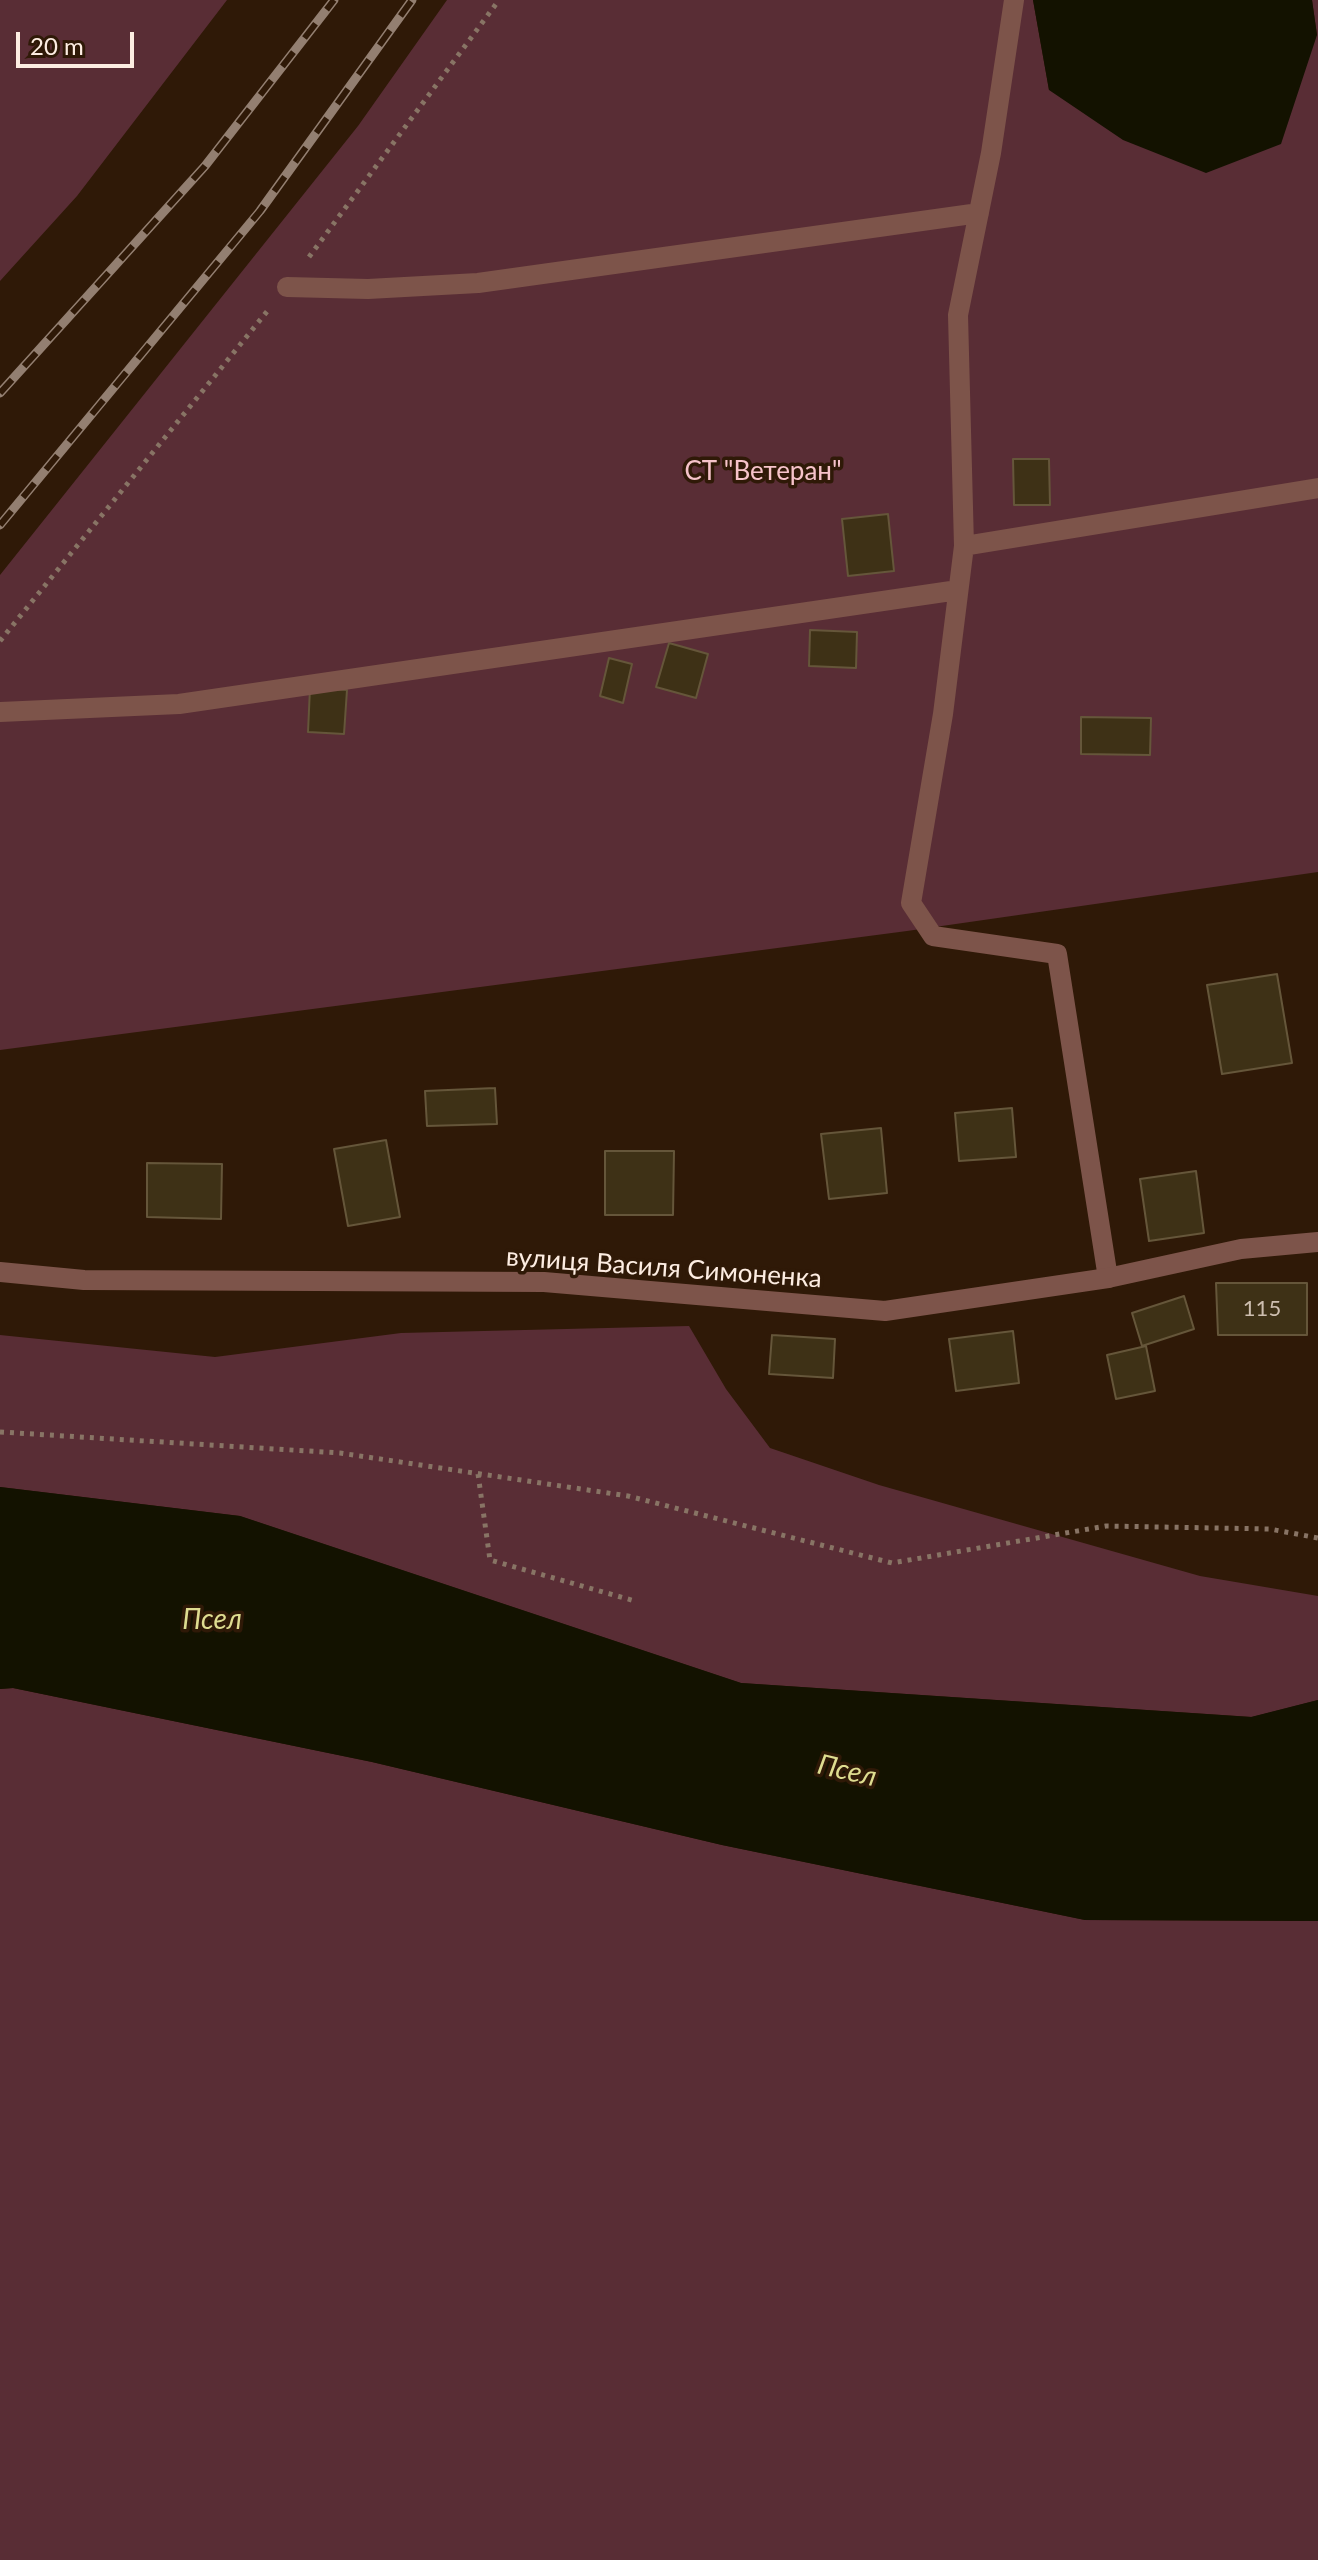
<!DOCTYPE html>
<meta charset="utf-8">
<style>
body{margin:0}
#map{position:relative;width:1318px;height:2560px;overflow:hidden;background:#2f1907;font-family:Lato,sans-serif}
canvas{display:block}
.scale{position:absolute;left:16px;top:32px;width:118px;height:36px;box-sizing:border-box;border:4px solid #fdede2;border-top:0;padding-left:10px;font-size:24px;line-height:28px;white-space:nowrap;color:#fdede2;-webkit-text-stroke:6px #2f1907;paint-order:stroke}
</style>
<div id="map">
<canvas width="1318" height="2560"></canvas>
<div class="scale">20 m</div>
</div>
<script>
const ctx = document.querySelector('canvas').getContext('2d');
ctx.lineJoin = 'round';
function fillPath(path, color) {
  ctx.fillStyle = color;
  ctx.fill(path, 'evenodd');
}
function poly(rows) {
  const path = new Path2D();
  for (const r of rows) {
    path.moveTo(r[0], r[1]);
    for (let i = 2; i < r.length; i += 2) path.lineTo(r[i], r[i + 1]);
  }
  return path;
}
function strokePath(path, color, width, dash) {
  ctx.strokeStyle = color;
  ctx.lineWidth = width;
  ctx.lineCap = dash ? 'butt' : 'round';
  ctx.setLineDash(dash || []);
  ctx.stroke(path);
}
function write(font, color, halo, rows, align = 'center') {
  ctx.font = font + ' Lato,sans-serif';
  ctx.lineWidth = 7;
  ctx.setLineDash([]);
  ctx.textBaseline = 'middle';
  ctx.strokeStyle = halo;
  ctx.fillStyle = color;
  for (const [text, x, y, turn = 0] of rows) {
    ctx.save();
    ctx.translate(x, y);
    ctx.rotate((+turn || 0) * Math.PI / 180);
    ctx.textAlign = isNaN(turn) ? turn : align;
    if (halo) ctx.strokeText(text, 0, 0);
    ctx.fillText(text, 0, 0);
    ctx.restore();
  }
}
const green = poly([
 [0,0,227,0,77,196,0,281],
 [447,0,1033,0,1049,90,1317,35,1312,0,1318,0,1318,872,907,931,0,1050,0,575,358,126],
 [689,1326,726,1389,770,1448,879,1485,1200,1576,1318,1596,1318,1700,1252,1717,741,1683,240,1516,0,1487,0,1335,215,1357,401,1333],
 [13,1688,372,1762,722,1845,1085,1920,1318,1921,1318,2560,0,2560,0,1689]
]);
const water = poly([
 [1033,0,1312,0,1317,35,1281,144,1206,173,1123,140,1049,90],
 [0,1487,240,1516,741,1683,1251,1717,1318,1700,1318,1921,1085,1920,722,1845,372,1762,13,1688,0,1689]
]);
const building = poly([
 [1013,459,1049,459,1050,505,1014,505,1013,459],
 [888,514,894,571,848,576,842,519,888,514],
 [810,630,857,632,856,668,809,666,810,630],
 [669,643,708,654,696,698,656,687,669,643],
 [609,658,632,664,623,703,600,696,609,658],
 [310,688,347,690,344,734,308,732,310,688],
 [1081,717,1151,718,1150,755,1081,754,1081,717],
 [1277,974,1292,1063,1222,1074,1207,985,1277,974],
 [495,1088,497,1124,427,1126,425,1091,495,1088],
 [1012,1108,1016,1157,959,1161,955,1113,1012,1108],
 [881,1128,887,1193,829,1199,821,1134,881,1128],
 [386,1140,400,1217,348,1226,334,1149,386,1140],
 [605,1151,674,1151,673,1215,605,1215,605,1151],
 [147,1163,222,1164,221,1219,147,1217,147,1163],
 [1196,1171,1204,1233,1149,1241,1140,1179,1196,1171],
 [1216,1283,1307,1283,1307,1335,1218,1335,1216,1283],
 [1184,1296,1194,1329,1142,1346,1132,1313,1184,1296],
 [1013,1331,1019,1383,956,1391,949,1339,1013,1331],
 [772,1335,835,1339,833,1378,769,1374,772,1335],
 [1146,1346,1155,1391,1116,1399,1107,1355,1146,1346]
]);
const path = poly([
 [309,257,499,0],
 [0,641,269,309],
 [0,1432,340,1453,628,1496,892,1563,1106,1526,1270,1529,1318,1538],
 [478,1474,490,1560,635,1601]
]);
const service = poly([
 [1014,0,991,153,958,315,964,546,943,714,911,903,933,936,1057,954,1108,1278],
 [287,287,368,289,478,283,979,213],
 [964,546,1318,488],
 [0,712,179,704,958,590]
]);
const minor = poly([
 [0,1272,84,1280,544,1282,885,1311,1108,1278,1241,1249,1318,1242]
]);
const rail = poly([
 [0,393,205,166,334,0],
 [0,525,260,211,412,0]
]);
const numberNames = [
 ["115",1262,1309]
];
const parkNames = [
 ["СТ \"Ветеран\"",763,472]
];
const streetNames = [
 ["вулиця Василя Симоненка",664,1268,4]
];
const waterNames = [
 ["Псел",212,1620],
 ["Псел",847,1771,13]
];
fillPath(green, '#592d35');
fillPath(water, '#131200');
fillPath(building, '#3e3116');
strokePath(building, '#65563a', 2);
strokePath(path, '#887465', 5, [4, 6]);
strokePath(service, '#7d544a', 20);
strokePath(minor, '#7d544a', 20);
strokePath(rail, '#937f71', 9);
strokePath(rail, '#2f1907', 6, [18]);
write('22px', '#cdbeaf', null, numberNames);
write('26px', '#f6c3ca', '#2f1907', parkNames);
write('26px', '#fdede2', '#2f1907', streetNames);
write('italic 28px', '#dedc90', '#2f1907', waterNames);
</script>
